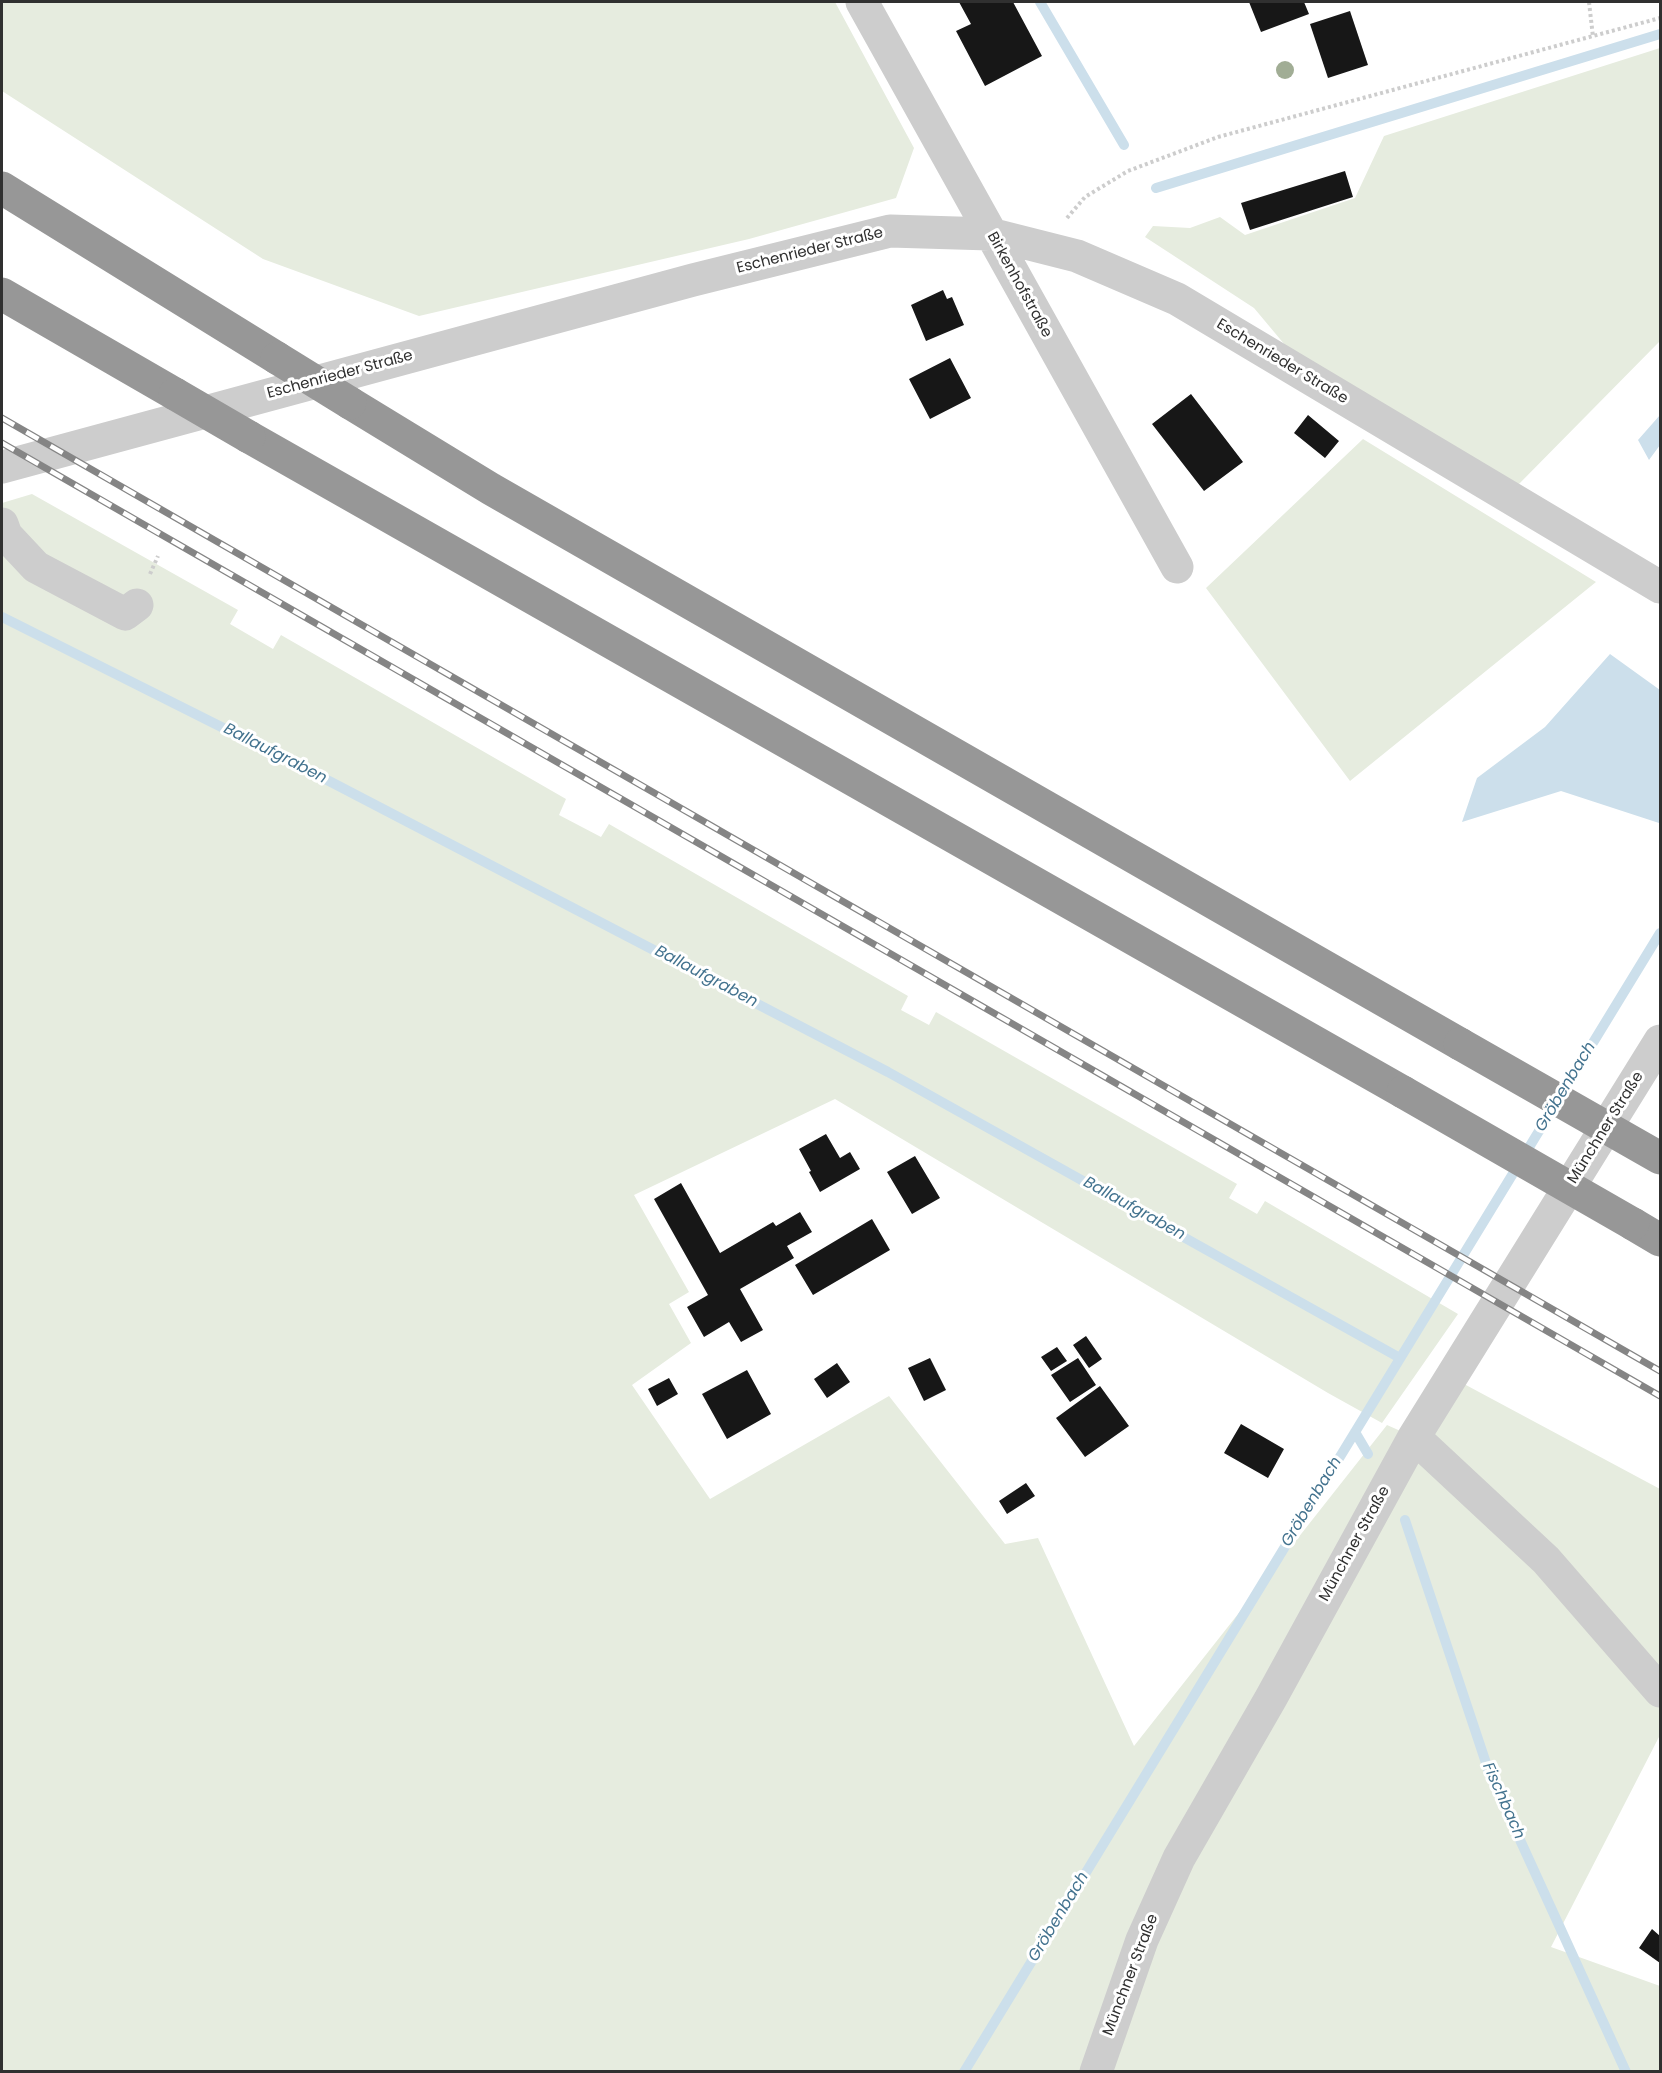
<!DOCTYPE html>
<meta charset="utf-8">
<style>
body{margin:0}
#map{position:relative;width:1662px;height:2073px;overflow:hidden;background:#fff;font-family:Poppins,sans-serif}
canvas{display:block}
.frame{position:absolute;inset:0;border:3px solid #303030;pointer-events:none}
</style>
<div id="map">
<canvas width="1662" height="2073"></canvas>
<div class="frame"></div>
</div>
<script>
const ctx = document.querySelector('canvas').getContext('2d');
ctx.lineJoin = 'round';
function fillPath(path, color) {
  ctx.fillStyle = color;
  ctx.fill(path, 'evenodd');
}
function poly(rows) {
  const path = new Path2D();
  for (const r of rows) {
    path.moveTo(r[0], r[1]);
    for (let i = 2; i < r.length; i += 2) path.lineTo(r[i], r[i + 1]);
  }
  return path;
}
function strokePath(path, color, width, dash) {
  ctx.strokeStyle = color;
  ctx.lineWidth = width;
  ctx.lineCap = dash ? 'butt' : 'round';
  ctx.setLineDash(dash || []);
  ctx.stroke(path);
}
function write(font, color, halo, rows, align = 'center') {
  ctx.font = font + ' Poppins,sans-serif';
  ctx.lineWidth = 6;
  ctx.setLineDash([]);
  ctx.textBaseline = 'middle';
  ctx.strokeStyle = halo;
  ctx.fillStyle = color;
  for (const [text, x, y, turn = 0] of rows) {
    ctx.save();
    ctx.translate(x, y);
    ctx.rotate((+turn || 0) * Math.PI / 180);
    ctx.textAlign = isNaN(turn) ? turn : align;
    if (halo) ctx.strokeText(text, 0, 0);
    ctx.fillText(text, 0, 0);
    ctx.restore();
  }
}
const green = poly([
 [2,2,835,2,914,148,896,198,749,239,419,316,263,259,2,91],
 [1660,48,1660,341,1517,486,1285,345,1254,308,1145,237,1153,226,1190,228,1220,217,1245,235,1355,198,1384,136],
 [1363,439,1596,582,1350,781,1206,588],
 [32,494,238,610,230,624,273,649,281,635,566,799,559,815,601,837,609,824,908,996,901,1010,929,1025,936,1012,1237,1184,1229,1198,1257,1214,1265,1201,1458,1314,1382,1423,1328,1393,835,1099,634,1195,689,1292,669,1304,691,1343,632,1385,710,1499,889,1396,1005,1544,1038,1538,1134,1746,1387,1425,1414,1437,1451,1377,1660,1489,1660,1735,1551,1947,1660,1986,1660,2071,2,2072,2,503]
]);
const water = poly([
 [1660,415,1660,445,1649,460,1638,440],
 [1610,654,1660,690,1659,823,1561,791,1462,822,1477,778,1545,727]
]);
const stream = poly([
 [1040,2,1124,145],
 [1156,188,1660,34],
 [2,617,331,782,888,1072,1400,1358],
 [1355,1432,1368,1454],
 [1405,1520,1489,1772,1626,2072],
 [964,2072,1660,933]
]);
const building = poly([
 [959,2,1013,2,1042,56,985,86,956,31,971,24],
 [1249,2,1304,2,1309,14,1261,32],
 [1350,11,1368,65,1328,78,1310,24],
 [1345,171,1353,197,1250,230,1241,203],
 [943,290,947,299,952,297,964,325,926,341,911,305],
 [950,358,971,398,930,419,909,379],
 [1191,394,1243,462,1204,491,1152,424],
 [1308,415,1339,441,1325,458,1294,433],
 [826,1134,840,1158,850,1152,860,1169,820,1192,809,1172,811,1171,799,1149],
 [915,1156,940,1198,912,1214,887,1172],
 [681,1183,720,1253,773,1222,776,1226,800,1212,812,1232,787,1246,794,1258,740,1289,763,1330,741,1342,729,1322,704,1337,687,1307,708,1295,654,1199],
 [872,1219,890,1250,813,1295,795,1265],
 [1086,1336,1102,1359,1089,1368,1073,1345],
 [1057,1347,1067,1361,1051,1371,1041,1357],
 [930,1358,946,1390,924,1401,908,1368],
 [1078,1358,1096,1385,1070,1402,1051,1375],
 [837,1363,850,1382,827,1398,814,1379],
 [747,1370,771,1414,727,1439,702,1394],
 [669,1378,678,1394,657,1406,648,1389],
 [1100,1386,1129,1426,1085,1457,1056,1418],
 [1241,1424,1284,1449,1268,1478,1224,1453],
 [1026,1483,1035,1496,1007,1514,999,1501],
 [1652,1929,1660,1936,1660,1963,1639,1948]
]);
const path = poly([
 [1589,2,1593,37],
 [1067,218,1085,197,1128,171,1218,137,1660,18],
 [150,574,158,556]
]);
const minor = poly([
 [862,2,1177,567],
 [2,467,693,280,890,231,990,234,1077,256,1177,299,1660,587],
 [2,524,6,535,36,567,125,614,137,605],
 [1414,1437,1546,1560,1660,1691],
 [1096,2072,1142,1940,1179,1858,1271,1698,1414,1437,1660,1041]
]);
const highway = poly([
 [2,188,277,358],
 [2,294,175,394],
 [350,403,491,489,1460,1044],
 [249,437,1403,1092],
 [1633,1224,1660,1240]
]);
const rail = poly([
 [2,418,1660,1371],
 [2,443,1660,1396]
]);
const highwayBridge = poly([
 [277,358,350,403],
 [175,394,249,437],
 [1460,1044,1660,1158],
 [1403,1092,1633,1224]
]);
const trees = [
 [1285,70]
];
const streetNames = [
 ["Eschenrieder Straße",810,251,-14],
 ["Birkenhofstraße",1019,285,61],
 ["Eschenrieder Straße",1282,362,31],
 ["Eschenrieder Straße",340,375,-15],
 ["Münchner Straße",1606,1128,-58],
 ["Münchner Straße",1355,1544,-61],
 ["Münchner Straße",1131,1975,-69]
];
const waterNames = [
 ["Ballaufgraben",275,754,27],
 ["Ballaufgraben",706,977,28],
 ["Gröbenbach",1566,1087,-59],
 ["Ballaufgraben",1134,1209,29],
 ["Gröbenbach",1312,1502,-59],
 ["Fischbach",1503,1801,66],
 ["Gröbenbach",1059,1917,-59]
];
fillPath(green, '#e6ecdf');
fillPath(water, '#ccdfeb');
strokePath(stream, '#ccdfeb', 10);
fillPath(building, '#171717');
strokePath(path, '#cdcdcd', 4, [3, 3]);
strokePath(minor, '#cdcdcd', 33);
strokePath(highway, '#979797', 33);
strokePath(rail, '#858585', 7);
strokePath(rail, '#fff', 4.5, [14]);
strokePath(highwayBridge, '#979797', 33);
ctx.fillStyle = '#a1ad95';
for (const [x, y] of trees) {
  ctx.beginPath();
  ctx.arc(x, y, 9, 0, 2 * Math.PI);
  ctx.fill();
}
write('15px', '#303030', '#fff', streetNames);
write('italic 16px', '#42728e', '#fff', waterNames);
</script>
